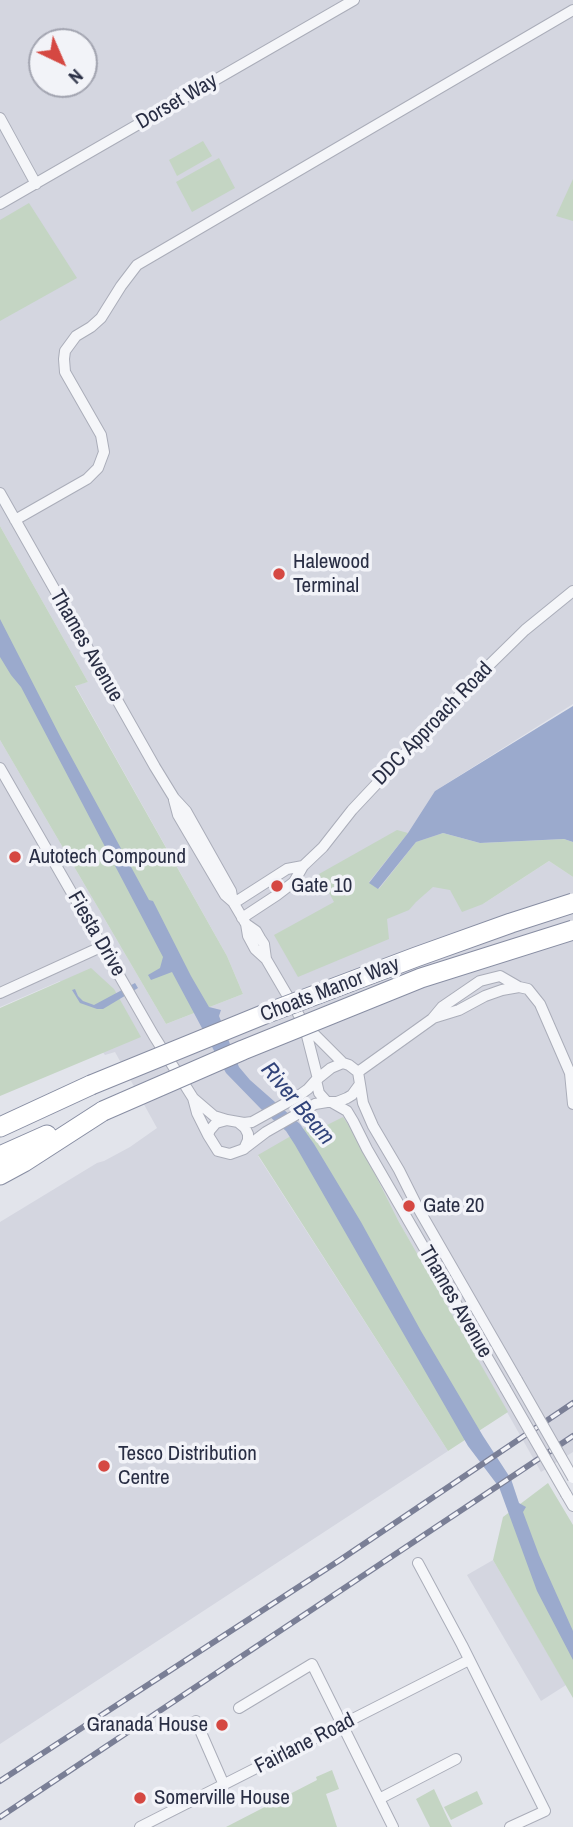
<!DOCTYPE html>
<style>
body{margin:0}
#map{position:relative;width:573px;height:1827px;overflow:hidden;background:#e2e4eb;font-family:"Archivo Narrow",sans-serif}
canvas{display:block}
.north{position:absolute;left:28px;top:28px;width:70px;height:70px;box-sizing:border-box;background:#f2f3f8;border:2px solid #a2a4b0;border-radius:50%;rotate:136deg;font-size:19px;font-weight:700;line-height:28px;text-align:center;color:#292e44}
.north::after{content:'';display:block;margin:auto;width:24px;height:32px;background:#d54842;clip-path:polygon(50% 0,100% 100%,50% 72%,0 100%)}
</style>
<div id="map">
<canvas width="573" height="1827"></canvas>
<div class="north">N</div>
</div>
<script>
const ctx = document.querySelector('canvas').getContext('2d');
ctx.lineJoin = 'round';
function fillPath(path, color) {
  ctx.fillStyle = color;
  ctx.fill(path, 'evenodd');
}
function poly(rows) {
  const path = new Path2D();
  for (const r of rows) {
    path.moveTo(r[0], r[1]);
    for (let i = 2; i < r.length; i += 2) path.lineTo(r[i], r[i + 1]);
  }
  return path;
}
function strokePath(path, color, width, dash) {
  ctx.strokeStyle = color;
  ctx.lineWidth = width;
  ctx.lineCap = dash ? 'butt' : 'round';
  ctx.setLineDash(dash || []);
  ctx.stroke(path);
}
function write(font, color, halo, rows, align = 'center') {
  ctx.font = font + ' "Archivo Narrow",sans-serif';
  ctx.lineWidth = 7;
  ctx.setLineDash([]);
  ctx.textBaseline = 'middle';
  ctx.strokeStyle = halo;
  ctx.fillStyle = color;
  for (const [text, x, y, turn = 0] of rows) {
    ctx.save();
    ctx.translate(x, y);
    ctx.rotate((+turn || 0) * Math.PI / 180);
    ctx.textAlign = isNaN(turn) ? turn : align;
    if (halo) ctx.strokeText(text, 0, 0);
    ctx.fillText(text, 0, 0);
    ctx.restore();
  }
}
const built = poly([
 [0,0,573,0,573,704,435,791,450,890,483,904,549,861,573,877,573,1452,541,1472,399,1222,356,1136,323,1127,258,1156,448,1451,0,1744,0,1222,97,1163,104,1161,130,1147,157,1128,115,1052,105,1055,99,1047,81,1024,60,981,0,1007,0,740,166,1024,243,994,227,956,75,685,88,682,0,526],
 [42,42,84,42,84,84,42,84],
 [493,1560,566,1685,541,1701,467,1575]
]);
const green = poly([
 [203,141,212,156,177,176,169,160],
 [219,158,235,188,192,212,176,182],
 [573,179,573,221,556,216],
 [29,203,77,278,0,321,0,220],
 [0,526,88,682,75,686,227,956,243,994,166,1024,0,740],
 [397,830,408,833,369,882,379,889,416,842,443,833,480,843,564,839,573,842,573,877,549,861,483,904,462,912,450,890,433,887,416,902,409,910,387,919,389,939,298,977,274,935,334,902,319,874],
 [91,968,114,989,141,1037,0,1096,0,1008],
 [343,1117,356,1136,399,1222,508,1412,448,1451,258,1155,310,1125,323,1127],
 [548,1483,573,1525,573,1698,493,1560,503,1517],
 [332,1770,339,1789,326,1794,337,1827,226,1827,317,1780,316,1777],
 [434,1789,447,1817,452,1827,430,1827,416,1799],
 [477,1791,483,1804,451,1820,444,1807]
]);
const water = poly([
 [0,619,61,738,149,900,153,901,191,976,209,1007,221,1010,219,1016,239,1067,250,1080,300,1124,314,1144,361,1222,421,1331,483,1436,511,1479,519,1503,526,1507,523,1512,539,1555,573,1631,573,1660,537,1591,499,1487,468,1446,295,1145,286,1131,261,1109,226,1073,172,972,151,980,148,975,160,968,163,957,21,687,11,675,0,657],
 [573,706,573,842,564,839,480,843,443,833,416,842,378,889,369,883,408,833,435,791],
 [135,983,138,988,103,1009,97,1009,80,1003,72,990,75,989,78,996,83,1001,94,1005]
]);
const street = poly([
 [0,118,36,184],
 [0,204,354,0],
 [0,493,155,767,174,798,186,811,231,891,233,902,246,924,248,936,255,949,266,959,304,1024,343,1063],
 [15,520,87,479,98,468,104,452,101,435,65,372,64,359,65,351,76,336,91,327,101,318,121,286,137,265,573,10],
 [0,768,154,1036,193,1098,214,1116,227,1120],
 [174,800,178,815,225,895,233,902],
 [234,903,287,869,303,866],
 [242,918,277,895,294,882,303,866,323,847,352,810,475,679,525,630,573,591],
 [246,924,256,931,260,938,264,944,266,959],
 [0,993,103,946],
 [433,1018,459,1010,485,996,502,990,519,987],
 [304,1024,318,1079],
 [343,1063,349,1065,358,1072,360,1084,352,1095,347,1098,337,1102,327,1102,319,1093,316,1080,331,1068,343,1063],
 [358,1072,432,1019,442,1007,480,981,500,976,519,987,528,989,540,1004,570,1073,573,1104],
 [360,1084,363,1103,373,1126,399,1170,418,1208,517,1380],
 [193,1098,197,1113,208,1135],
 [333,1103,347,1111,353,1121,367,1149,505,1388],
 [239,1123,245,1128,248,1134,248,1140,244,1149,230,1154,218,1151,208,1135,210,1130,216,1123,227,1120,244,1123,252,1122,297,1097,308,1089,316,1080],
 [245,1148,266,1132,315,1104,327,1102],
 [566,1494,573,1506],
 [418,1563,462,1645,545,1811,510,1827],
 [239,1708,312,1664,393,1827],
 [196,1721,224,1785],
 [379,1799,456,1759],
 [140,1827,469,1660]
]);
const highway = poly([
 [0,1127,91,1085],
 [0,1156,47,1135],
 [0,1175,24,1162,103,1111]
]);
const rail = poly([
 [0,1781,340,1560,573,1403],
 [0,1817,573,1436]
]);
const streetBridge = poly([
 [517,1380,573,1478],
 [505,1388,566,1494]
]);
const highwayBridge = poly([
 [91,1085,265,1014,416,957,511,923,573,903],
 [103,1111,243,1050,421,978,573,930]
]);
const markers = [
 [279,574,7,"#d54842"],
 [15,857,7,"#d54842"],
 [277,886,7,"#d54842"],
 [409,1206,7,"#d54842"],
 [104,1466,7,"#d54842"],
 [222,1725,7,"#d54842"],
 [140,1798,7,"#d54842"]
];
const streetNames = [
 ["Dorset Way",177,102,-30],
 ["Thames Avenue",86,646,60],
 ["DDC Approach Road",433,724,-46],
 ["Fiesta Drive",96,934,60],
 ["Choats Manor Way",330,990,-21],
 ["Thames Avenue",455,1302,60],
 ["Fairlane Road",305,1744,-27]
];
const poiNames = [
 ["Halewood",293,562],
 ["Terminal",293,586],
 ["Autotech Compound",29,857],
 ["Gate 10",291,886],
 ["Gate 20",423,1206],
 ["Tesco Distribution",118,1454],
 ["Centre",118,1478],
 ["Granada House",208,1725,"right"],
 ["Somerville House",154,1798]
];
const waterNames = [
 ["River Beam",297,1104,50]
];
fillPath(built, '#d4d6e0');
fillPath(green, '#c4d5c3');
fillPath(water, '#9baacd');
strokePath(street, '#aaadb9', 12);
strokePath(highway, '#888ea3', 21);
strokePath(street, '#f5f6f9', 10);
strokePath(highway, '#fff', 19);
strokePath(rail, '#7a7f96', 6);
strokePath(rail, '#f2f3f8', 3.5, [10]);
strokePath(streetBridge, '#aaadb9', 12, []);
strokePath(highwayBridge, '#888ea3', 21, []);
strokePath(streetBridge, '#f5f6f9', 10);
strokePath(highwayBridge, '#fff', 19);
for (const [x, y, r, color] of markers) {
  const dot = new Path2D();
  dot.arc(x, y, r, 0, 2 * Math.PI);
  ctx.fillStyle = color;
  ctx.fill(dot);
  strokePath(dot, '#f2f3f8', 2.5);
}
write('21px', '#292e44', '#f2f3f8', streetNames);
write('21px', '#292e44', '#f2f3f8', poiNames, 'left');
write('italic 23px', '#31437a', '#f2f3f8', waterNames);
</script>
